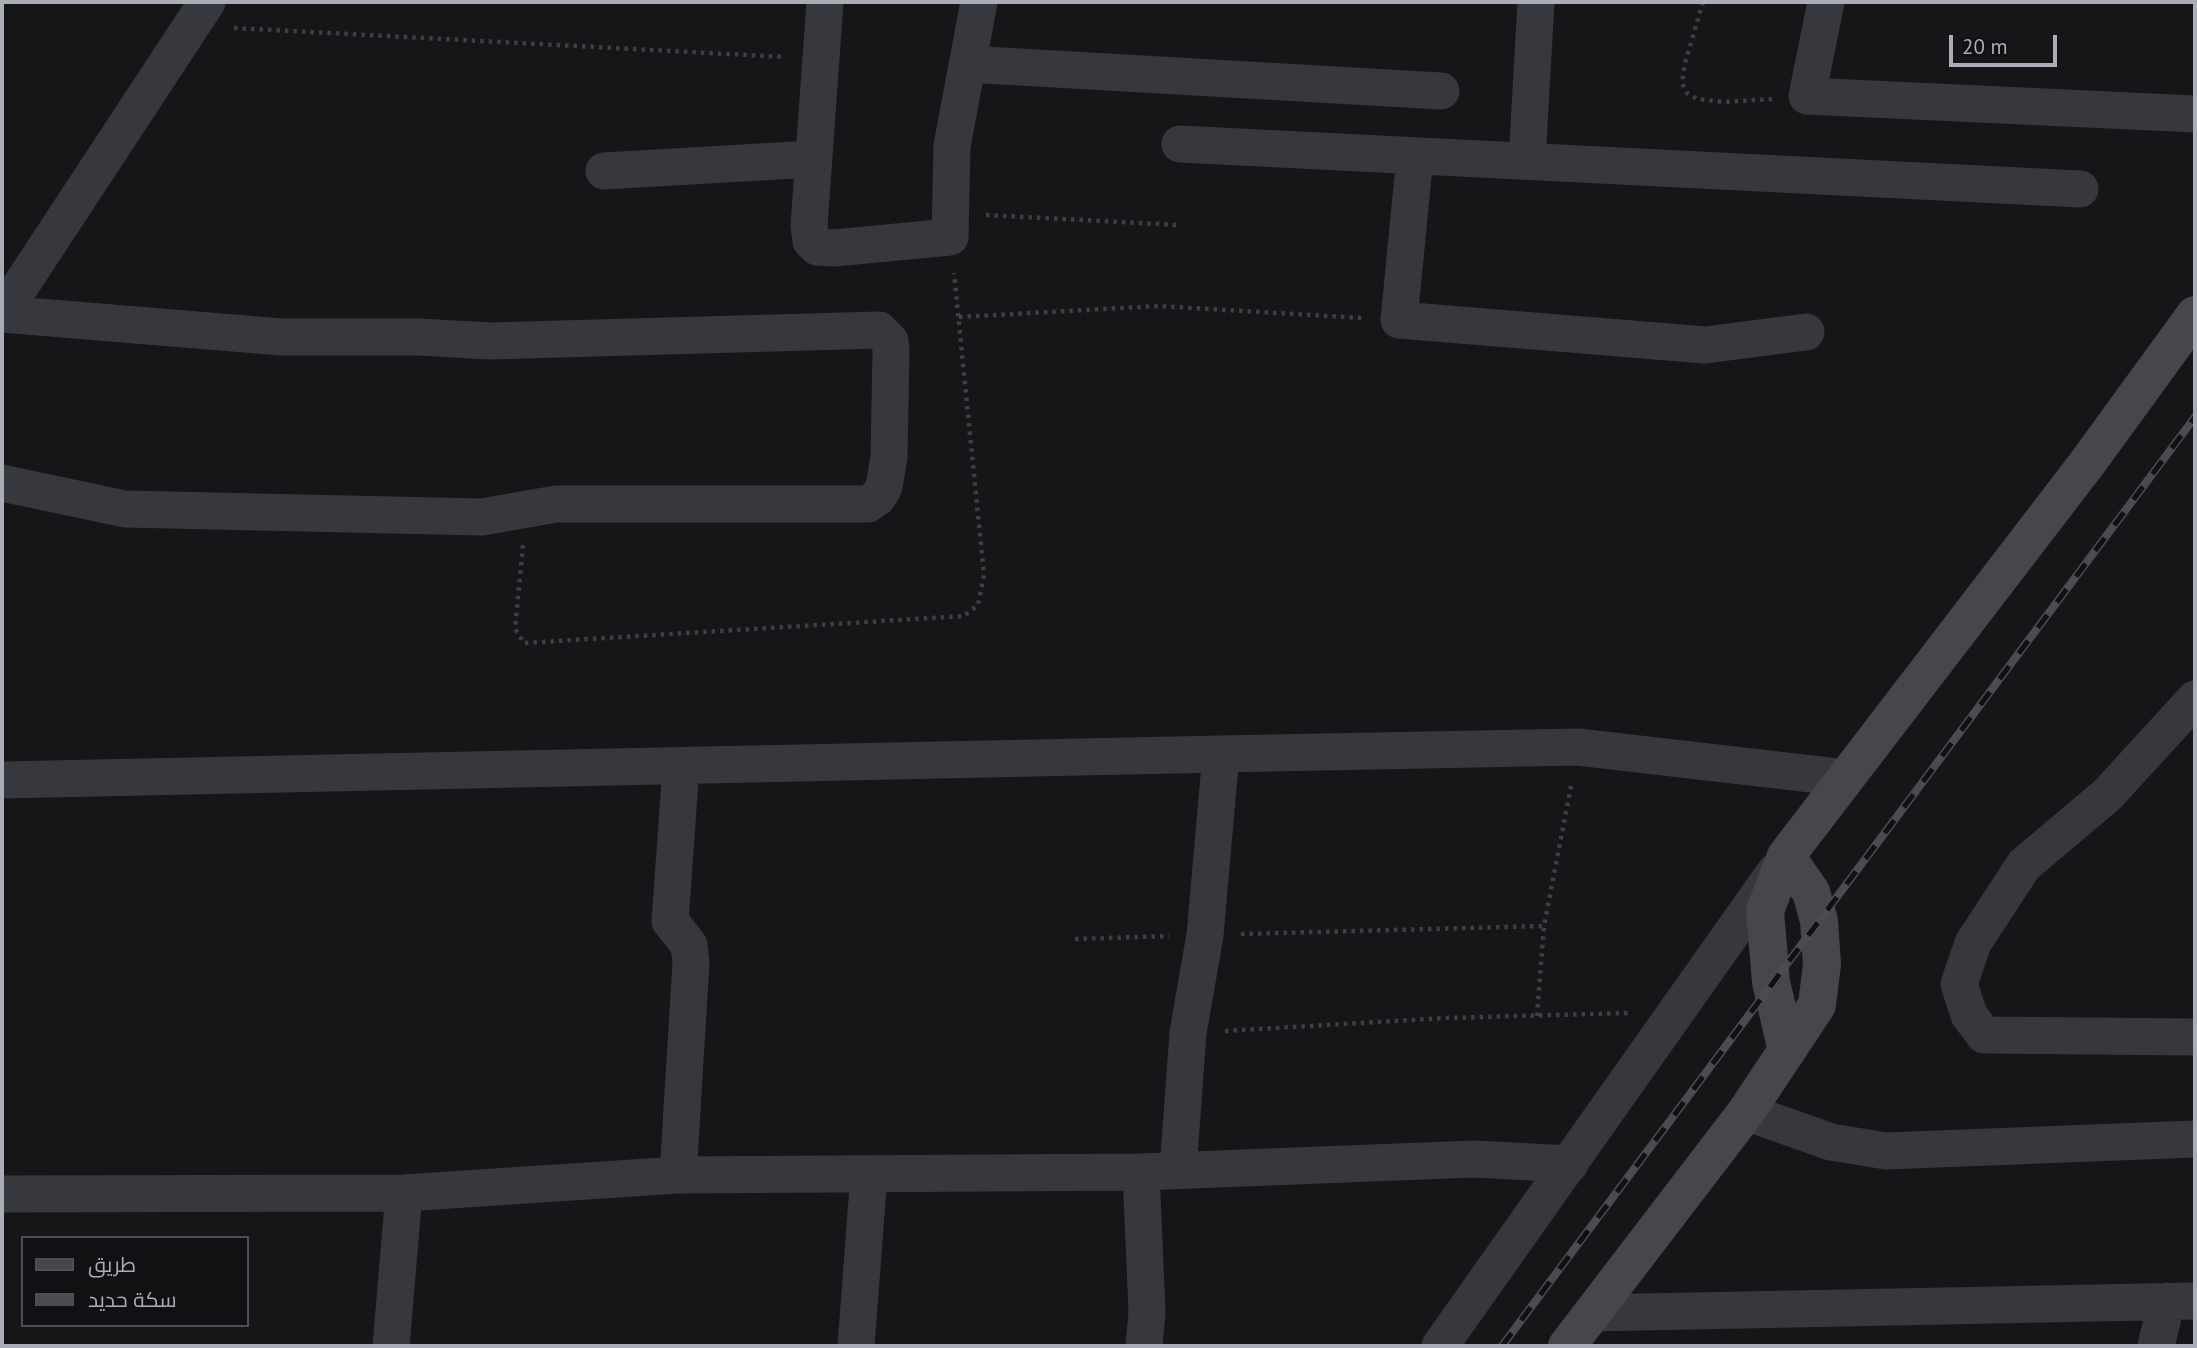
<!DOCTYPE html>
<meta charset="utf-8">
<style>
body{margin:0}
#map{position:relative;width:2197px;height:1348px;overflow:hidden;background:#161618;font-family:"PT Sans",Cairo,sans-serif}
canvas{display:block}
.frame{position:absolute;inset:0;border:4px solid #a8adb8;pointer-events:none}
.legend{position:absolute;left:21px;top:1236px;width:228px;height:91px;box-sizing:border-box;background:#111113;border:2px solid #4d4f55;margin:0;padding:9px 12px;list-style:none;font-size:21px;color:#a8adb8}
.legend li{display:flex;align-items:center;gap:14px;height:35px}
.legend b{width:35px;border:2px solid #4d4f55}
.scale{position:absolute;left:1949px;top:35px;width:108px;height:32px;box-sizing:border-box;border:4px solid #a8adb8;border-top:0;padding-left:9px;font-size:21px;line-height:24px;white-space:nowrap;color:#a8adb8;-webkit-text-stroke:5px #111113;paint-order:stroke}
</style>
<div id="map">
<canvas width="2197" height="1348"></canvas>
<div class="frame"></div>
<ul class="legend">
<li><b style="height:9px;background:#45474d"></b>طريق</li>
<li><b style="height:9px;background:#4a4c52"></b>سكة حديد</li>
</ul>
<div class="scale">20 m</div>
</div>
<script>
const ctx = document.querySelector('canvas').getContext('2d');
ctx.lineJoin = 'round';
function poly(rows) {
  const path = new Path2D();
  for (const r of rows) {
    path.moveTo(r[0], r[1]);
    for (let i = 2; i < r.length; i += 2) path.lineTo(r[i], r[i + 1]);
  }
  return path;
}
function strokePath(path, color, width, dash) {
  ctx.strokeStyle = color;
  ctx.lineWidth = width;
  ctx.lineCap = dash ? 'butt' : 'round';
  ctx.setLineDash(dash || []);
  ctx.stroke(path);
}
const path = poly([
 [1703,2,1685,63,1682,83,1687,93,1697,99,1724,102,1772,99],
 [234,28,785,57],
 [986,215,1178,225],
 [959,317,1158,306,1363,318],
 [523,545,515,629,524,643,964,616,978,605,984,575,954,273],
 [1241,934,1544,926],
 [1075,939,1169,936],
 [1537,1016,1544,926,1572,781],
 [1225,1031,1444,1018,1629,1013]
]);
const street = poly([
 [825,2,809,226,811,241,817,247,834,248,950,237,952,146,979,2],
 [1826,2,1807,96,2195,114],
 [967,64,1441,91],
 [1180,144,2080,189],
 [1415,156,1399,320,1705,345,1806,332],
 [1527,161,1536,2],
 [604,171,812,159],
 [2,314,207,2],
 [2,483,125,509,482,517,556,504,868,504,878,497,884,487,889,457,891,351,890,341,879,330,490,341,419,337,282,337,2,314],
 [2195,699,2107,795,2024,865,1973,943,1959,984,1969,1015,1984,1035,2195,1037],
 [2,780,1221,754],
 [1746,1112,1831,1142,1886,1151,2195,1139],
 [1178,1170,1188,1033,1205,935,1221,754,1578,747,1846,778],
 [1141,1172,1147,1312,1144,1346],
 [678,1175,691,963,689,945,670,921,681,767],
 [2,1194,404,1193,678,1175,1141,1172,1474,1159,1570,1164],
 [1592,1313,2195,1301],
 [391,1346,404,1193],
 [856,1346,869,1174],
 [1440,1346,1775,872],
 [2156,1346,2167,1301]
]);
const secondary = poly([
 [1787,1051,1771,982,1765,911,1786,856,2088,462,2195,315],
 [1567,1346,1746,1112,1817,1005,1822,964,1819,921,1811,892,1786,856]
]);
const rail = poly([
 [1502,1346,2195,417]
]);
strokePath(path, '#3d3f44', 4.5, [3.5, 5]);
strokePath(street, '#37383d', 37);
strokePath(secondary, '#45474d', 38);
strokePath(rail, '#4a4c52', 8);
strokePath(rail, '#111113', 5, [16]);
</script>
